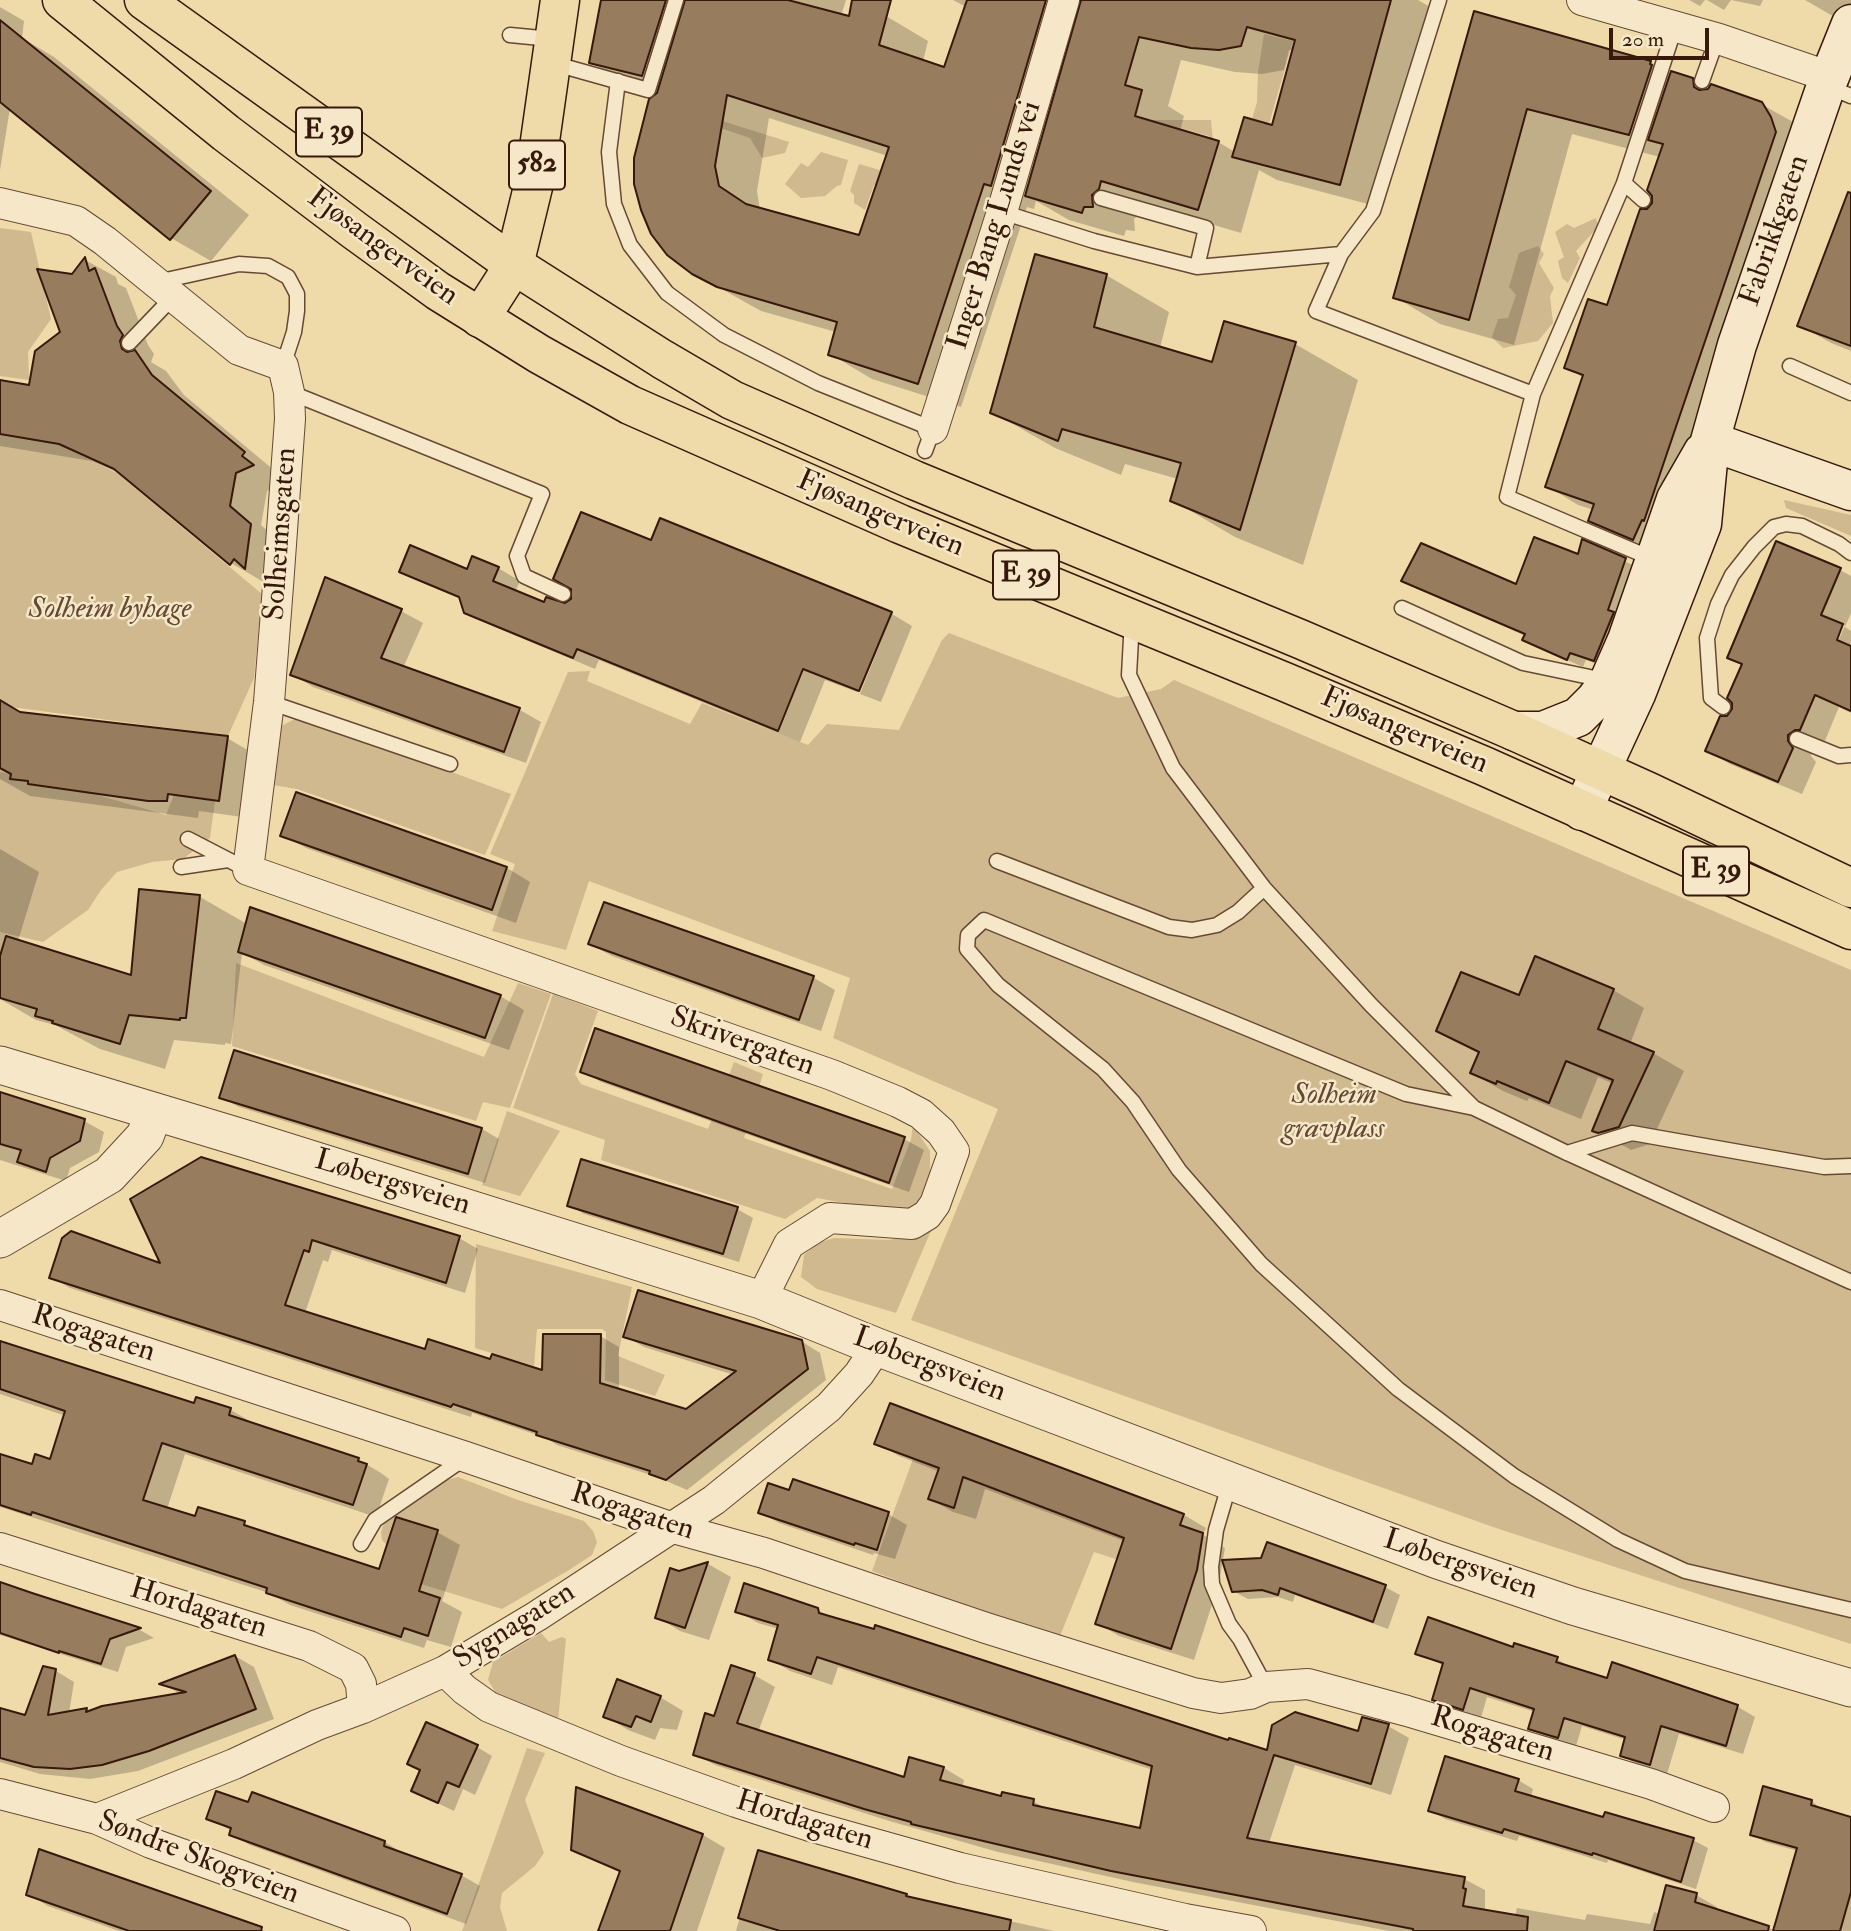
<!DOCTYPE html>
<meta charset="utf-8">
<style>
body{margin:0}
#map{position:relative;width:1851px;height:1931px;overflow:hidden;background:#efdaaa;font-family:"IM FELL Double Pica",serif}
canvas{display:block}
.scale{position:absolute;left:1609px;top:28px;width:100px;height:32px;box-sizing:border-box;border:4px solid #37190b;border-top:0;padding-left:9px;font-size:21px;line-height:24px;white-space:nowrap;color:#37190b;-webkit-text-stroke:5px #f5e7c8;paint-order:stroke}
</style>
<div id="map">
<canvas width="1851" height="1931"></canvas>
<div class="scale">20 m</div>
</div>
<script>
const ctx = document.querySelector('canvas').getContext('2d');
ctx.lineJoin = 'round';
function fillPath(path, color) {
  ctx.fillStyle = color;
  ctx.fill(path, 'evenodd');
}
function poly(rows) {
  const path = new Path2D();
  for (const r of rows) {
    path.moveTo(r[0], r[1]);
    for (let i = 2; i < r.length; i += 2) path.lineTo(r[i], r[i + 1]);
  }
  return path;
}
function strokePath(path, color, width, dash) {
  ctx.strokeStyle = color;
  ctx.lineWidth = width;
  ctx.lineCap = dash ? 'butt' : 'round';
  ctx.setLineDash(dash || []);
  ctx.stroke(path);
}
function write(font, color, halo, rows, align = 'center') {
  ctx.font = font + ' "IM FELL Double Pica",serif';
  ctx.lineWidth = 5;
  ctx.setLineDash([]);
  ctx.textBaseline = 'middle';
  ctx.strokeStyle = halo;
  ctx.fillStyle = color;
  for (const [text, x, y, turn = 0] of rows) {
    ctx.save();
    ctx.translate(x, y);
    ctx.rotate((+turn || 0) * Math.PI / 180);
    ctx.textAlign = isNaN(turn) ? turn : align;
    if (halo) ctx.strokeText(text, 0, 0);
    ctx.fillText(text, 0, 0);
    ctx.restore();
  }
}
const green = poly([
 [1264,34,1293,41,1269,124,1252,119,1257,102,1258,72],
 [703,115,789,142,785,153,762,158,750,138,703,122],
 [1150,120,1211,120,1213,142,1209,136],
 [821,152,848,160,841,185,837,186,825,196,801,198,785,184,801,163,808,167],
 [859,164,960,193,874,185,865,210,854,203,854,195,850,191],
 [1596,218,1598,227,1576,251,1580,258,1568,283,1562,278,1558,261,1564,257,1555,232,1567,224,1574,228],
 [0,228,31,232,51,319,28,352,29,380,0,376],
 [1538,246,1544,254,1539,263,1554,288,1550,296,1553,323,1538,341,1503,348,1492,337,1498,319,1508,318,1516,295,1509,287,1519,253],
 [0,433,56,443,117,473,262,594,254,678,228,736,11,707,0,701],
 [1784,500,1851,515,1851,536,1786,508],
 [949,633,1118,698,1161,689,1174,680,1851,970,1851,1644,1496,1528,911,1320,998,1109,833,1038,850,978,589,881,566,950,492,931,515,864,490,854,568,672,590,671,587,681,690,724,702,703,808,745,827,724,899,730,942,640],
 [301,716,511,794,485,855,297,789,267,784,273,730],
 [0,772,87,792,166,815,174,795,215,801,210,838,183,859,152,862,117,872,101,890,88,910,43,942,0,932],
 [236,963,484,1057,518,983,551,994,510,1108,483,1102,476,1121,232,1046],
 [554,991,559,996,598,1011,575,1074,581,1084,708,1129,734,1062,763,1074,744,1138,892,1189,911,1139,913,1125,930,1151,930,1179,920,1203,899,1213,817,1198,785,1219,601,1160,605,1140,513,1108],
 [507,1111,560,1131,520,1196,482,1185],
 [933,1226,896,1313,817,1289,801,1277,804,1255,818,1243,834,1238,890,1240],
 [476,1244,632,1287,618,1356,665,1375,655,1396,605,1380,606,1332,602,1329,537,1329,534,1366,475,1348],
 [913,1459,1130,1541,1122,1561,1094,1552,1060,1636,942,1597,872,1571],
 [458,1477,518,1500,584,1521,593,1531,597,1542,592,1555,569,1570,502,1609,421,1584,437,1531,396,1517,387,1545,382,1540,381,1532,384,1523,392,1513,447,1480],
 [541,1633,549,1642,562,1637,566,1639,558,1721,499,1698,488,1680,493,1662],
 [527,1748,545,1753,525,1800,544,1853,535,1866,502,1893,500,1907,507,1931,462,1931]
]);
const shadow = poly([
 [603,0,846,0,841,16,851,18,886,16,928,41,923,61,946,69,966,7,953,0,1418,0,1437,11,1383,208,1277,180,1259,170,1241,233,1143,204,1141,213,1134,219,1135,231,1126,230,1124,236,1069,220,1036,201,1034,209,1027,207,961,407,872,379,830,354,836,332,761,311,693,273,675,98,637,89,591,63],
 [1289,50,1294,51,1273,127,1235,152,1218,142,1180,131,1184,116,1168,106,1181,60,1235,72,1262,74,1284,70],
 [769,118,888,156,861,237,760,210,757,191],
 [1689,0,1705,0,1700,6],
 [1707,0,1731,0,1724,10],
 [1731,0,1763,0,1760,6],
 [1805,0,1851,0,1851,21,1831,15],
 [0,7,24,21,22,38,54,57,249,215,211,261,171,238,10,108,0,170],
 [1475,13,1650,62,1671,75,1692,80,1709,90,1761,104,1793,122,1802,136,1664,556,1622,538,1590,520,1594,510,1578,505,1547,486,1584,378,1566,367,1608,308,1647,211,1654,203,1660,157,1572,134,1514,345,1440,324,1395,297],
 [1851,189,1851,351,1831,343,1799,325],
 [85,260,116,277,118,284,126,288,148,345,154,354,151,362,166,371,184,395,275,471,283,484,267,491,261,525,282,544,262,581,231,563,126,476,92,461,0,446,0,382,31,387,63,333,73,276],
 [1106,275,1169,312,1160,348,1213,364,1295,344,1358,380,1303,565,1235,537,1172,500,1178,479,1125,464,1121,475,1055,448,992,412],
 [652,542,889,613,857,692,825,680,800,742,599,660,595,669,488,624,466,611,461,599,423,583,401,571,498,568,520,581,515,592,545,604,565,605],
 [1584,542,1641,569,1609,669,1586,660,1583,667,1540,648,1525,639,1526,636,1419,589,1404,581,1517,587,1579,556],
 [1840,570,1851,576,1851,613,1845,627,1851,631,1851,713,1839,707,1824,743,1812,748,1811,756,1816,762,1802,794,1730,764,1707,750,1734,709,1743,665,1729,657],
 [1841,625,1845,625,1835,649,1832,647],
 [326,580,401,611,423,623,403,668,520,710,541,722,526,763,313,687,292,674],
 [892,614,912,626,881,702,860,694],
 [0,702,20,713,227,738,258,756,250,818,199,811,198,818,30,796,0,779],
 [297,794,507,868,530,882,516,923,306,848,282,835],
 [0,849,39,872,18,941,133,977,141,891,200,897,247,924,500,996,524,1010,509,1050,264,965,242,953,231,1044,225,1043,225,1045,174,1040,165,1069,100,1049,55,1025,36,1020,0,999],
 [605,904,814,978,835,990,821,1031,612,956,590,944],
 [1613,990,1644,1008,1630,1044,1653,1053,1684,1071,1650,1144,1631,1150,1595,1130,1614,1084,1598,1077,1581,1119,1529,1098,1527,1101,1503,1091,1472,1073,1480,1054,1438,1031,1520,997],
 [235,1052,482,1129,499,1139,485,1183,239,1107,221,1097],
 [582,1071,904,1139,924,1150,909,1192,601,1082],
 [0,1095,84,1121,104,1132,99,1152,70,1168,66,1181,0,1160],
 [132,1200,459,1238,478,1249,465,1293,332,1250,328,1262,323,1260,305,1313,426,1351,491,1361,544,1373,600,1336,619,1347,619,1391,686,1411,734,1375,644,1347,625,1336,801,1341,820,1353,826,1380,687,1490,657,1477,557,1445,546,1438,472,1413,471,1417,70,1288,51,1277,163,1266],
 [569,1205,737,1209,753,1218,739,1262,584,1214],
 [0,1341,195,1406,197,1399,231,1410,253,1423,253,1425,359,1460,381,1473,389,1479,376,1517,185,1454,167,1509,196,1518,244,1523,260,1532,380,1571,437,1532,460,1545,442,1601,462,1612,451,1647,427,1640,424,1648,290,1605,269,1593,0,1507,0,1456,33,1467,51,1461,66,1416,0,1394],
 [891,1405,1184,1515,1206,1528,1203,1535,1225,1548,1219,1583,1194,1660,1119,1636,1097,1623,1124,1541,985,1489,976,1519,953,1512,930,1499,940,1472,899,1456,877,1443],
 [790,1492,888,1514,907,1525,895,1559,874,1553,873,1555,779,1523,760,1512],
 [1268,1544,1385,1587,1400,1595,1388,1629,1295,1595,1293,1602,1278,1597,1248,1599,1233,1591,1262,1559],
 [708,1564,731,1577,709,1640,680,1631,657,1617,679,1573],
 [0,1584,140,1630,154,1638,126,1647,118,1672,0,1635],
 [817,1610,832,1618,1229,1742,1268,1752,1388,1726,1409,1738,1391,1795,1295,1765,1269,1843,1464,1879,1485,1890,1485,1911,1515,1916,1517,1908,1585,1920,1587,1914,1650,1924,1654,1912,1660,1914,1696,1895,1717,1907,1716,1910,1777,1931,1389,1931,1133,1882,998,1852,886,1820,715,1765,695,1754,715,1718,754,1675,775,1687,758,1732,905,1779,944,1768,964,1780,962,1788,1002,1799,1033,1801,1049,1810,1141,1830,1153,1770,838,1667,832,1685,790,1671,770,1659,779,1629,758,1623,737,1611],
 [1514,1649,1557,1659,1574,1669,1608,1681,1613,1665,1738,1707,1755,1717,1743,1754,1679,1734,1667,1774,1640,1766,1623,1756,1626,1740,1582,1726,1576,1746,1547,1738,1530,1728,1535,1712,1487,1697,1481,1718,1451,1709,1434,1699,1444,1666,1418,1653],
 [235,1656,254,1667,274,1719,138,1771,90,1779,40,1774,0,1762,0,1709,26,1717,56,1671,74,1682,69,1713,87,1710,90,1712,182,1695,163,1684],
 [660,1697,683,1711,677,1730,660,1728,655,1740,628,1730,605,1716],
 [477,1747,492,1756,475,1795,463,1789,454,1811,413,1791],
 [1518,1780,1533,1789,1531,1797,1604,1819,1693,1840,1708,1848,1696,1889,1608,1860,1607,1863,1519,1836,1517,1841,1445,1819,1430,1810],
 [253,1794,385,1842,404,1854,461,1875,480,1886,466,1924,250,1845,231,1834,232,1831,208,1818,250,1804],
 [1812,1801,1824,1811,1851,1819,1851,1931,1790,1931,1798,1851,1765,1842,1752,1834],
 [703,1835,725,1848,697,1931,600,1931,621,1873,573,1849],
 [40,1851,265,1931,119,1931,48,1906,28,1894],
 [759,1852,912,1899,1054,1931,736,1931]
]);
const building = poly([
 [601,0,666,0,642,76,589,63,601,0],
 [685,0,788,0,849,16,852,0,891,0,879,45,944,67,967,0,1046,0,991,186,984,184,918,384,828,355,837,322,717,287,692,274,667,255,651,234,641,210,634,184,634,158,649,99,657,93,685,0],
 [727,95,889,147,859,235,746,204,719,186,715,166,727,95],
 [1081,0,1391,0,1340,185,1232,157,1244,117,1272,125,1295,40,1247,27,1241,46,1219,50,1191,48,1139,37,1125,85,1142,90,1135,116,1219,141,1198,210,1101,181,1099,189,1092,195,1093,207,1084,207,1082,213,1025,196,1081,0],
 [1474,11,1651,61,1650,64,1652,65,1629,135,1527,109,1469,320,1393,298,1474,11],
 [0,20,211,191,170,240,0,102,0,20],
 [1671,71,1693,78,1694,87,1699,90,1708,89,1711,84,1762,102,1771,117,1776,132,1644,521,1642,520,1633,540,1588,521,1594,504,1545,487,1583,375,1564,368,1588,299,1607,305,1640,209,1647,209,1652,203,1652,196,1647,190,1663,144,1648,140,1671,71],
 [1848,192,1851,193,1851,346,1797,326,1848,192],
 [1035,254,1107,274,1094,327,1212,362,1224,321,1296,342,1240,530,1170,501,1181,463,1062,429,1058,441,990,413,1035,254],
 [85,257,89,271,95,268,117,326,123,335,120,341,122,349,127,352,135,350,152,375,245,452,242,456,254,465,236,473,230,506,251,524,245,569,234,559,230,565,114,469,59,444,0,434,0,380,29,385,35,351,60,332,37,269,72,274,85,257],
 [581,512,651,540,660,518,892,612,859,691,803,669,778,731,577,649,573,658,464,613,459,597,399,572,410,545,467,569,472,556,499,567,493,581,544,602,546,597,565,603,571,599,571,589,553,579,581,512],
 [1534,537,1578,554,1582,539,1626,558,1608,610,1614,612,1594,661,1570,653,1567,660,1522,640,1525,634,1401,581,1421,543,1516,584,1534,537],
 [1776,541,1841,568,1821,615,1843,624,1837,640,1851,646,1851,711,1815,695,1800,730,1795,730,1788,735,1788,741,1793,748,1778,782,1705,751,1720,716,1727,716,1732,709,1732,703,1727,698,1742,664,1727,658,1776,541],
 [325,577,402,609,381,658,520,708,504,752,290,675,325,577],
 [0,700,20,712,228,736,219,801,168,794,167,801,148,801,28,784,28,781,10,779,11,774,0,768,0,700],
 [296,792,507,867,492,910,280,836,296,792],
 [139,889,200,895,186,1018,180,1018,180,1020,129,1015,120,1044,52,1023,53,1021,35,1016,37,1009,0,998,0,956,6,936,131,975,139,889],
 [604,902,814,976,799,1020,588,944,604,902],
 [250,907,501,995,485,1038,238,952,250,907],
 [1535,956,1614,989,1598,1029,1654,1052,1619,1127,1598,1133,1592,1131,1613,1080,1566,1061,1549,1103,1497,1081,1496,1084,1470,1073,1479,1052,1436,1031,1461,972,1519,995,1535,956],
 [595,1028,905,1137,889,1183,580,1072,595,1028],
 [234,1050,482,1128,468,1174,219,1098,234,1050],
 [0,1092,85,1119,80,1141,50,1158,46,1172,17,1162,21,1150,0,1144,0,1092],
 [201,1157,460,1236,446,1283,312,1240,309,1252,304,1250,285,1305,425,1349,428,1339,490,1359,492,1354,542,1370,543,1334,601,1334,600,1383,686,1409,736,1371,623,1337,638,1290,802,1340,808,1369,666,1480,649,1474,650,1471,536,1435,537,1432,453,1404,451,1407,49,1278,62,1238,71,1231,160,1263,130,1199,201,1157],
 [581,1159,738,1207,723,1254,567,1206,581,1159],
 [0,1341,194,1403,196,1397,231,1408,229,1415,359,1458,358,1461,367,1464,353,1505,162,1443,143,1500,195,1516,198,1507,245,1521,244,1525,379,1569,396,1517,438,1530,419,1591,440,1598,428,1636,404,1628,401,1637,266,1593,267,1588,32,1512,31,1515,0,1505,0,1454,32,1464,35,1454,50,1459,65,1411,0,1389,0,1341],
 [890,1403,1184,1514,1180,1525,1203,1533,1197,1570,1171,1649,1095,1624,1124,1538,963,1477,954,1508,928,1499,939,1468,874,1444,890,1403],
 [793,1479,889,1512,877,1550,855,1543,854,1545,758,1513,768,1483,789,1490,793,1479],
 [1267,1542,1386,1585,1373,1622,1280,1588,1278,1595,1262,1590,1232,1592,1222,1560,1261,1558,1267,1542],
 [708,1562,685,1628,655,1618,670,1568,679,1571,708,1562],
 [0,1582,32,1593,141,1628,110,1639,101,1664,59,1651,59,1653,0,1633,0,1582],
 [744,1583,818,1608,819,1613,874,1629,875,1625,1228,1740,1229,1738,1267,1750,1272,1725,1295,1712,1358,1731,1362,1717,1389,1724,1371,1784,1274,1755,1247,1838,1465,1877,1463,1888,1466,1889,1463,1906,1528,1917,1527,1931,1413,1931,1413,1929,1111,1871,911,1824,911,1822,864,1809,693,1755,705,1713,714,1716,731,1665,755,1673,737,1723,904,1777,909,1757,944,1767,940,1780,1001,1796,1002,1792,1034,1799,1033,1805,1140,1828,1152,1766,817,1657,811,1674,768,1660,778,1625,735,1612,744,1583],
 [1428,1617,1513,1647,1514,1643,1558,1657,1556,1662,1607,1678,1612,1662,1738,1705,1726,1746,1661,1726,1650,1765,1620,1756,1625,1737,1564,1718,1558,1738,1528,1729,1534,1709,1470,1688,1463,1710,1432,1700,1443,1663,1415,1654,1428,1617],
 [235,1655,256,1709,149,1751,102,1765,70,1769,34,1767,0,1758,0,1708,25,1715,43,1666,56,1669,48,1715,87,1708,86,1712,102,1706,186,1692,159,1684,235,1655],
 [617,1679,661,1696,651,1722,636,1716,631,1727,603,1717,617,1679],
 [426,1722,478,1745,459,1787,447,1782,438,1803,411,1791,420,1770,407,1764,426,1722],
 [1445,1756,1519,1779,1515,1791,1603,1817,1605,1812,1694,1838,1681,1882,1593,1853,1592,1855,1504,1829,1502,1833,1428,1811,1445,1756],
 [1763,1786,1812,1800,1811,1805,1851,1817,1851,1892,1840,1931,1773,1931,1797,1848,1750,1835,1763,1786],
 [576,1787,703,1834,670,1931,598,1931,620,1871,571,1850,576,1787],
 [216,1791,248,1802,252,1792,385,1841,384,1846,462,1874,447,1914,229,1835,231,1828,206,1819,216,1791],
 [39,1849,262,1927,261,1931,129,1931,26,1895,39,1849],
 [758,1850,907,1894,906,1896,1011,1920,1009,1931,780,1931,738,1918,758,1850],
 [1666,1885,1697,1893,1695,1902,1769,1926,1768,1931,1654,1931,1666,1885]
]);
const service = poly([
 [1439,0,1373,211,1341,254,1316,311,1533,394,1507,497,1653,559],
 [510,35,551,39],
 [552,63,648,90,676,0],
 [618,81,609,152,614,204,630,245,667,293,724,335,818,383,933,429,925,451],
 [1702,81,1717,39],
 [1826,86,1851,96],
 [1643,200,1624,183,1675,27],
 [1002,212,1094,241,1197,267,1206,228,1101,198],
 [1197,267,1341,254],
 [157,282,239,264,268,266,288,277,297,294,297,311,294,332,283,366],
 [129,343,173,297],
 [1790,366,1851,393],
 [289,392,542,494,517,556,524,576,563,594],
 [1533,394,1624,183],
 [1402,608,1523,663,1604,680],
 [1132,620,1129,675,1173,768,1264,888,1371,1005,1474,1108,1567,1153,1851,1282],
 [269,702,450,764],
 [1723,707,1711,698,1707,638,1718,604,1732,575,1754,547,1774,527,1786,524,1802,526,1839,544,1851,553],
 [1797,739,1839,756,1851,755],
 [188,839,248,870],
 [997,861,1169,927,1192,930,1217,925,1238,912,1264,888],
 [181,867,228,860],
 [1474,1108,1406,1094,984,920,968,935,967,949,998,985,1103,1069,1133,1102,1179,1170,1261,1264,1398,1389,1514,1476,1618,1540,1685,1571,1851,1610],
 [1567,1153,1632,1133,1824,1167,1851,1166],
 [1230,1482,1216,1530,1211,1567,1212,1584,1229,1624,1240,1639,1266,1687],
 [361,1544,375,1520,465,1458]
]);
const minor = poly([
 [1582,0,1719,39,1830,77],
 [0,203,76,221,105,241,239,350,283,366,289,392,290,419,278,586,269,702,248,870,832,1075,898,1102,921,1114,941,1132,954,1151,935,1204,927,1215,912,1224,830,1218,789,1244,761,1300],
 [933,429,1002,212,1064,0],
 [0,1305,466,1457,670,1527,764,1553,986,1628,1193,1693,1221,1698,1250,1694,1266,1687,1308,1684,1407,1711,1651,1784,1714,1807],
 [0,1548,309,1646,353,1668,361,1684,363,1708],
 [445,1671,465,1690,489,1707,621,1761,736,1802,810,1826,960,1868,1185,1919,1251,1931],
 [0,1794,97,1819,151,1843,395,1931],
 [97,1819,234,1764,317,1725,363,1708,445,1671,537,1616,714,1500,829,1407,859,1374,877,1347]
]);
const tertiary = poly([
 [0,1065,249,1140,761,1300,877,1347,1435,1559,1573,1606,1851,1688],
 [0,1239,109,1175,145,1136,154,1112]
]);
const secondary = poly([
 [1710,441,1851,491],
 [1514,731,1543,731,1578,717,1595,700,1609,681,1627,640,1676,499,1703,452],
 [1582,811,1636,694,1702,524,1710,441,1737,345,1826,86,1851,24]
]);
const primary = poly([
 [480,318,514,265,534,183,560,0]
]);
const trunk = poly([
 [62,0,226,133,354,230,438,291,539,354,630,405,900,524,1285,682,1484,766,1851,930],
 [144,0,514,265,662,359,732,400,914,480,1300,639,1514,731,1649,792,1851,888]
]);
const shields = [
 [329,132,66],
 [537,165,56],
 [1026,575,66],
 [1716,871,66]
];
const shieldNames = [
 ["E 39",329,132],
 ["582",537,165],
 ["E 39",1026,575],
 ["E 39",1716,871]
];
const streetNames = [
 ["Inger Bang Lunds vei",996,226,-73],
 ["Fabrikkgaten",1776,231,-71],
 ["Fjøsangerveien",382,248,36],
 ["Fjøsangerveien",880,515,23],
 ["Solheimsgaten",282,534,-86],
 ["Fjøsangerveien",1404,732,23],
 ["Skrivergaten",742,1043,20],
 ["Løbergsveien",392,1184,17],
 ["Rogagaten",93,1335,18],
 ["Løbergsveien",929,1366,21],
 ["Rogagaten",632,1513,18],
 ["Løbergsveien",1460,1566,19],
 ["Hordagaten",198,1610,17],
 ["Sygnagaten",515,1627,-32],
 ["Rogagaten",1492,1736,17],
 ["Hordagaten",804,1822,17],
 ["Søndre Skogveien",198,1859,21]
];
const parkNames = [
 ["Solheim byhage",110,611],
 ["Solheim",1334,1097],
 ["gravplass",1334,1131]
];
fillPath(green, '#d0b98f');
fillPath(shadow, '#0003');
fillPath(building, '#977d5e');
strokePath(building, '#37190b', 2);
strokePath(service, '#654933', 17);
strokePath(minor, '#654933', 32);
strokePath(tertiary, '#654933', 39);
strokePath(secondary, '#37190b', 41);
strokePath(primary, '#37190b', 41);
strokePath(trunk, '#37190b', 41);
strokePath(service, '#f5e7c8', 14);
strokePath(minor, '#f5e7c8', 30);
strokePath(tertiary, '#f5e7c8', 37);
strokePath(secondary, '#f5e7c8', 38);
strokePath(primary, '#efdaaa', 38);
strokePath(trunk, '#efdaaa', 38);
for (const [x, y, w] of shields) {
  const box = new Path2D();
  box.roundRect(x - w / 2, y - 24.5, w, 49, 5);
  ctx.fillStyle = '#f5e7c8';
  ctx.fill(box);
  strokePath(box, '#37190b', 2);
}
write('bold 28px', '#37190b', null, shieldNames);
write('30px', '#37190b', '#f5e7c8', streetNames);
write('italic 30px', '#654933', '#f5e7c8', parkNames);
</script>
